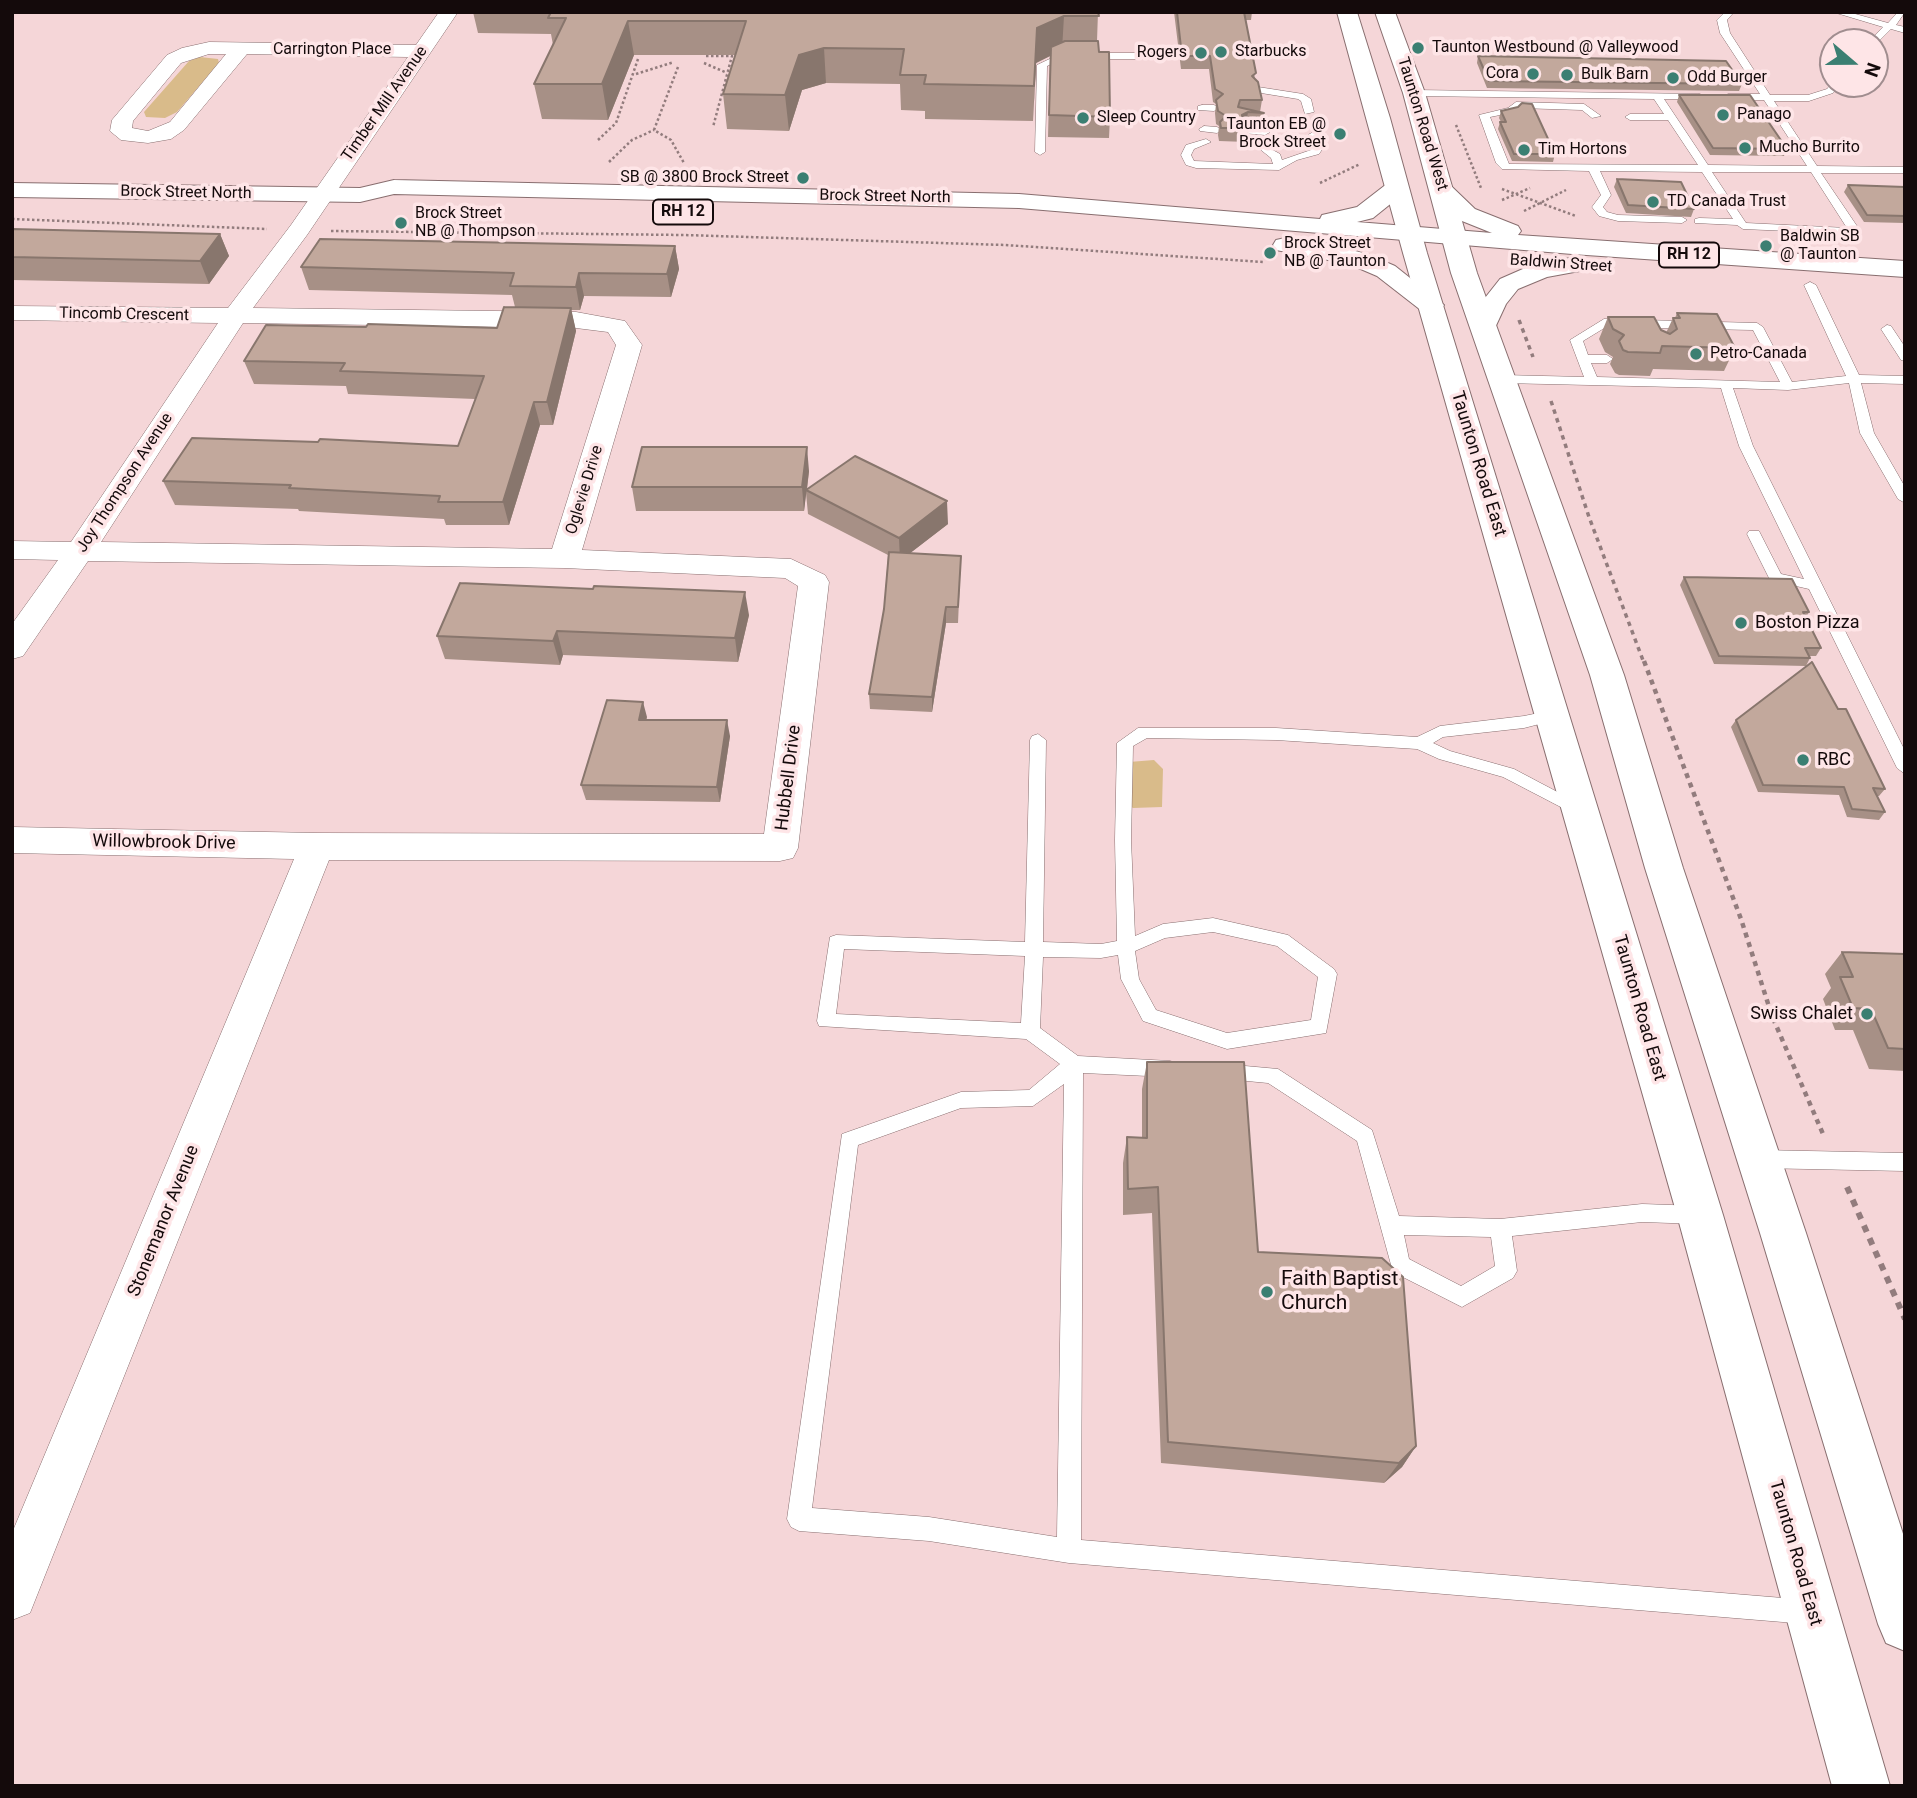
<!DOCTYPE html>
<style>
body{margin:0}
#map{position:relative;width:1917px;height:1798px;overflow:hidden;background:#f5d6d8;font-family:Roboto,sans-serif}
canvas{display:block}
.frame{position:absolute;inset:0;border:14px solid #140a0b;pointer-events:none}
.north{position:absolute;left:1819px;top:28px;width:70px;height:70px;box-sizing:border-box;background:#fee5e7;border:2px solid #a08d8f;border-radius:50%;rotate:110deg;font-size:19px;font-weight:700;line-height:28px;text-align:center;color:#140a0b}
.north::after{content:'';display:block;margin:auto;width:24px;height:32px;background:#3b7f72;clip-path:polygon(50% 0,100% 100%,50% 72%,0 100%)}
</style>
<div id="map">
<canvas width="1917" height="1798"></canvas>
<div class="frame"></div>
<div class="north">N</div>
</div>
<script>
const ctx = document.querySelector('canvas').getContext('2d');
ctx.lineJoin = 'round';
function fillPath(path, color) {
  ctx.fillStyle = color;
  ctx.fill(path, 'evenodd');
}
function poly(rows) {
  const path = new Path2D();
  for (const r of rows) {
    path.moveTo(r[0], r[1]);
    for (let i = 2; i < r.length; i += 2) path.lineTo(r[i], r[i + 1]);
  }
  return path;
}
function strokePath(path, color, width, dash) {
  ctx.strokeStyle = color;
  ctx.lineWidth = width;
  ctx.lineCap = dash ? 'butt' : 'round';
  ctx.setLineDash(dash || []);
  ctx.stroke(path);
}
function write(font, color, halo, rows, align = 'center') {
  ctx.font = font + ' Roboto,sans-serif';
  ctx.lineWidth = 7;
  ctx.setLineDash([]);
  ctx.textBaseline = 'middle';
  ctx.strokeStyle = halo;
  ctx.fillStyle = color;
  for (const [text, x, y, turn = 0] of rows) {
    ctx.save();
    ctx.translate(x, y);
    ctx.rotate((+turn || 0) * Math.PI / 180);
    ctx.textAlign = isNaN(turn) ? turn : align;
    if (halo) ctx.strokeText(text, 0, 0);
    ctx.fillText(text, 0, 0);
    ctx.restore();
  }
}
const green = poly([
 [200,57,218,59,219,63,177,112,165,118,146,117,144,112,189,61],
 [1154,760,1163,769,1162,807,1133,808,1124,801,1129,762]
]);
const pathFar3 = poly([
 [706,56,732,56,713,127],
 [704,63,727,73],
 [678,67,654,130,671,140,684,163],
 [636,74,674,62],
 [1456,125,1481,188],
 [598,140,616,123,638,59],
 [609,162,632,140,654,130],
 [1320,183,1360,164],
 [1502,189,1576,216],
 [1502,200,1530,188],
 [1524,211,1566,190],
 [12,219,267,229],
 [331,231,684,235,1005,245,1263,262]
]);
const pathFar2 = poly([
 [1519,320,1533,357],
 [1551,401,1589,517,1644,663]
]);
const pathFar1 = poly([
 [1644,661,1741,919,1772,1016,1823,1134]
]);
const path = poly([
 [1847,1187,1905,1319]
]);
const lane = poly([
 [1725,12,1734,12,1727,20,1730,33,1770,95,1808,95,1827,89,1833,82,1841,84,1833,93,1809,101,1774,101,1817,166,1905,167,1905,173,1821,173,1861,232,1859,234,1743,229,1737,225,1695,223,1695,219,1699,218,1733,219,1702,172,1600,171,1611,195,1603,207,1607,212,1618,215,1682,217,1687,220,1682,223,1618,221,1599,216,1592,207,1601,195,1589,171,1502,169,1496,163,1479,115,1508,108,1516,102,1584,104,1601,116,1592,118,1582,110,1519,108,1515,112,1490,117,1509,164,1698,165,1668,120,1630,120,1625,117,1630,114,1664,114,1654,99,1414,96,1409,93,1414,90,1700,94,1705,97,1703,99,1664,99,1708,165,1807,166,1764,100,1728,100,1723,97,1728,94,1760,94,1720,33,1717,20,1725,12],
 [1712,172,1811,172,1847,228,1746,223,1712,172],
 [1833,12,1848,12,1888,23,1898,12,1905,12,1896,25,1905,27,1905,33,1891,29,1875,45,1875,42,1869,42,1883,27,1833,12],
 [1062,53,1155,53,1160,56,1155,59,1063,59,1047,66,1045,152,1040,155,1035,152,1037,65,1062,53],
 [1258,87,1303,94,1311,99,1314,112,1305,114,1301,101,1298,99,1255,92,1253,90,1258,87],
 [1202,105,1214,105,1219,108,1214,111,1198,110,1198,106,1202,105],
 [1204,126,1217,127,1222,130,1217,133,1200,131,1199,129,1204,126],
 [1246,128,1265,129,1270,132,1265,135,1242,133,1241,131,1246,128],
 [1313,132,1318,135,1323,148,1319,154,1297,160,1279,170,1196,168,1186,165,1181,155,1186,145,1206,139,1211,142,1194,149,1191,155,1194,161,1273,164,1271,158,1261,150,1262,142,1270,142,1271,149,1280,154,1282,160,1311,150,1308,135,1313,132],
 [1810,282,1816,285,1859,375,1905,376,1905,384,1861,383,1874,433,1905,487,1905,503,1898,499,1860,433,1849,383,1788,390,1733,388,1753,446,1905,751,1905,774,1897,768,1809,589,1770,580,1747,534,1749,531,1759,531,1781,574,1804,579,1739,446,1721,388,1502,383,1496,379,1502,375,1584,377,1570,340,1604,319,1757,323,1763,327,1792,382,1846,376,1804,285,1810,282],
 [1606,327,1753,330,1780,382,1597,377,1591,363,1607,363,1613,359,1607,355,1588,355,1583,341,1606,327],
 [1887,325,1891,326,1905,347,1905,361,1901,360,1881,329,1887,325],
 [1553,710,1559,711,1561,715,1559,719,1524,728,1443,737,1433,743,1450,751,1514,769,1584,806,1586,810,1584,814,1578,816,1503,777,1439,759,1417,749,1276,740,1147,738,1133,746,1131,840,1135,936,1163,924,1213,918,1288,935,1334,969,1337,974,1326,1033,1227,1049,1143,1021,1121,979,1118,955,1101,958,1043,957,1040,1028,1078,1056,1170,1061,1177,1063,1180,1069,1177,1075,1170,1077,1083,1073,1081,1540,1807,1600,1816,1603,1819,1612,1816,1621,1807,1624,1069,1563,929,1541,799,1531,791,1527,787,1519,842,1134,961,1092,1029,1090,1060,1064,1026,1039,819,1026,817,1021,830,937,836,935,1025,942,1030,740,1032,736,1038,734,1046,740,1043,942,1101,944,1117,941,1115,840,1117,743,1138,728,1276,728,1417,737,1440,726,1524,716,1553,710],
 [1213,932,1277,946,1318,977,1311,1020,1227,1033,1156,1010,1139,979,1135,951,1165,938,1213,932],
 [844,949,1025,956,1021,1023,836,1014,844,949],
 [1064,1084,1057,1537,929,1517,812,1508,858,1145,961,1108,1033,1106,1064,1084],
 [1223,1064,1278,1069,1372,1130,1399,1216,1500,1219,1642,1204,1700,1206,1707,1208,1710,1215,1707,1222,1700,1224,1642,1222,1512,1236,1517,1271,1513,1278,1462,1307,1393,1272,1357,1141,1268,1083,1216,1078,1213,1072,1216,1066,1223,1064],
 [1404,1235,1491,1237,1495,1266,1461,1286,1409,1259,1404,1235],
 [1759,1150,1905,1153,1905,1171,1759,1168,1752,1165,1749,1159,1752,1153,1759,1150]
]);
const street = poly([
 [439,12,458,12,307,235,253,308,576,312,625,321,642,345,582,550,791,559,825,575,829,582,798,848,793,858,780,861,329,860,30,1613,12,1620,12,1533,294,859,12,853,12,827,317,833,764,834,798,586,785,578,564,568,88,561,23,656,12,659,12,624,58,560,12,559,12,541,71,542,218,323,12,320,12,306,228,308,291,225,408,57,247,54,184,130,171,139,148,143,121,140,110,131,112,120,167,55,182,48,209,42,416,45,439,12],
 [209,54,226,54,170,122,148,131,132,128,133,121,181,63,209,54],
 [243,323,576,328,608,332,616,345,552,549,101,542,243,323]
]);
const secondary = poly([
 [1337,12,1357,12,1390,118,1427,253,1723,1215,1890,1786,1832,1786,1677,1215,1403,253,1337,12],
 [1375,12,1395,12,1425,93,1477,273,1624,675,1683,868,1806,1233,1905,1540,1905,1651,1886,1643,1878,1624,1760,1233,1645,868,1590,675,1451,273,1403,93,1375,12]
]);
const primary = poly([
 [394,180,1019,194,1320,219,1322,215,1357,207,1388,183,1396,181,1404,183,1408,188,1404,193,1373,218,1357,222,1492,233,1457,219,1430,190,1434,185,1442,183,1450,185,1475,209,1518,226,1521,231,1518,235,1905,261,1905,277,1572,254,1019,208,394,194,360,202,12,197,12,183,360,188,394,180],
 [1285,238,1324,243,1367,254,1395,266,1444,305,1440,311,1431,313,1422,311,1377,276,1349,264,1276,250,1273,245,1276,240,1285,238],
 [1576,257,1585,260,1589,265,1585,270,1547,277,1518,289,1506,304,1493,332,1484,334,1475,332,1471,326,1481,303,1500,279,1532,265,1576,257]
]);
const wall = poly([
 [473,12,1098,12,1097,41,1110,117,1109,138,1048,137,1050,56,1036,63,1033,121,925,119,925,111,901,110,900,84,826,83,802,90,789,131,727,129,723,94,735,55,634,55,608,120,542,119,534,84,553,45,551,34,478,33],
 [1174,12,1252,12,1251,20,1246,20,1255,79,1262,100,1260,112,1264,113,1262,126,1249,126,1247,142,1219,141,1218,135,1219,126,1216,124,1215,113,1216,104,1213,102,1209,69,1181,69],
 [1478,56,1742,84,1739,91,1487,88,1477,63],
 [1679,95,1787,149,1784,156,1710,155,1677,102],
 [1501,111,1555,154,1553,162,1512,161,1498,129,1500,122,1501,122,1499,118],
 [1617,179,1694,209,1691,217,1626,213,1614,187],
 [1848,185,1905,187,1905,223,1864,222,1844,192],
 [12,229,220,234,229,256,209,284,12,280],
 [675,246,679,269,671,297,584,296,580,310,571,310,576,331,553,425,540,425,509,525,446,525,444,519,299,511,298,509,175,505,163,481,458,446,475,399,348,394,346,386,254,384,244,361,366,327,497,328,515,307,512,295,309,290,301,267],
 [1677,313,1735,348,1724,371,1653,369,1650,376,1619,375,1615,373,1610,364,1613,357,1605,352,1599,339,1608,317,1661,330,1666,333,1673,318,1675,318],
 [809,471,807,490,948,524,910,553,961,556,958,623,946,623,932,712,870,709,869,694,884,609,888,555,808,514,806,493,804,511,636,511,632,487],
 [1684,577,1809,612,1806,618,1821,648,1816,656,1809,656,1810,658,1806,666,1714,664,1680,585],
 [749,615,738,662,563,655,560,665,445,659,437,636],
 [1838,709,1885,789,1879,796,1877,796,1885,812,1879,820,1847,817,1839,795,1758,792,1731,727,1736,720],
 [647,717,646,720,730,736,720,802,586,800,581,785],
 [1842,952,1905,954,1905,1071,1869,1069,1853,1030,1835,1030,1823,999,1831,988,1825,974],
 [1147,1062,1258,1252,1416,1446,1402,1467,1384,1483,1161,1463,1152,1213,1123,1215,1123,1163,1127,1137,1142,1138,1142,1089]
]);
const shadedWall = poly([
 [1064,16,1062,50,1036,63,1033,121,1037,28],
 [628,21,634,55,608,120,602,84],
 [824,48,826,83,802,90,789,131,785,95,799,55],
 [1248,112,1246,125,1240,129,1242,115],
 [220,234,229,256,209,284,200,261],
 [675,246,679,269,671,297,667,274],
 [579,273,584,296,580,310,576,287],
 [571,308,576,331,553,425,547,402],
 [534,402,540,425,509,525,503,502],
 [807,447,809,471,804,511,802,487],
 [947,501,948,524,900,561,899,538],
 [745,592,749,615,738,662,735,638],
 [946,607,946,623,932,712,932,697],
 [557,631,563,655,560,665,553,641],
 [643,702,647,717,642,735,639,720],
 [727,720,730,736,720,802,717,787],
 [1416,1446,1402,1467,1384,1483,1399,1463]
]);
const building = poly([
 [551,12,1098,12,1099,16,1064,16,1037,28,1034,86,924,84,926,75,900,75,904,49,824,48,799,55,785,95,723,94,746,21,628,21,602,84,534,84,566,18,548,18,551,12],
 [1177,12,1244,12,1256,73,1252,76,1258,82,1262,100,1240,100,1238,107,1264,113,1248,112,1242,115,1242,121,1248,123,1249,128,1221,128,1220,122,1226,116,1218,111,1216,100,1223,94,1215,89,1210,56,1182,56,1177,12],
 [1065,41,1098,41,1099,52,1109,52,1110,117,1049,115,1051,47,1065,41],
 [1478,56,1726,61,1742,84,1489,81,1478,56],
 [1679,95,1750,95,1787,149,1713,148,1679,95],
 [1522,103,1532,104,1555,154,1514,154,1500,122,1506,122,1501,111,1518,107,1522,103],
 [1617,179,1681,182,1694,209,1628,205,1617,179],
 [1848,185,1905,187,1905,216,1867,215,1848,185],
 [12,229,220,234,200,261,12,257,12,229],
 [320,239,675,246,667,274,579,273,576,287,510,286,514,273,301,267,320,239],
 [504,307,571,308,547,402,534,402,503,502,438,502,440,496,289,488,291,485,163,481,192,438,318,442,320,439,458,446,484,376,340,371,345,363,244,361,266,325,366,327,368,324,497,328,504,307],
 [1677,313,1717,314,1735,348,1662,346,1660,353,1628,352,1623,350,1619,341,1624,335,1613,329,1608,317,1654,317,1661,330,1670,334,1677,329,1673,318,1680,318,1677,313],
 [642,447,807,447,802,487,632,487,642,447],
 [855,456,947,501,899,538,806,490,855,456],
 [889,552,961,556,958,607,946,607,932,697,869,694,884,609,889,552],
 [1684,577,1792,579,1809,612,1803,612,1821,648,1805,648,1810,658,1719,656,1684,577],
 [460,583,593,589,594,586,745,592,735,638,557,631,553,641,437,636,460,583],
 [1812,662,1838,709,1846,709,1885,789,1873,788,1885,812,1852,809,1844,787,1763,785,1736,720,1812,662],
 [607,700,643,702,639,720,727,720,717,787,581,785,607,700],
 [1842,952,1905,954,1905,1049,1888,1048,1871,1009,1853,1008,1840,977,1853,977,1842,952],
 [1147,1062,1244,1062,1258,1252,1382,1258,1403,1277,1416,1446,1399,1463,1168,1442,1158,1187,1128,1189,1127,1137,1147,1138,1147,1062]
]);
const markers = [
 [1418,48,7,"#3b7f72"],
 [1221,52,7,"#3b7f72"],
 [1201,53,7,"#3b7f72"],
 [1533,74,7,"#3b7f72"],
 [1567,75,7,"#3b7f72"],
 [1673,78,7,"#3b7f72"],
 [1723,115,7,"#3b7f72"],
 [1083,118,7,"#3b7f72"],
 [1340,134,7,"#3b7f72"],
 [1745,148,7,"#3b7f72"],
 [1524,150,7,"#3b7f72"],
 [803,178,7,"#3b7f72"],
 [1653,202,7,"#3b7f72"],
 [401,223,7,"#3b7f72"],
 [1766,246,7,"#3b7f72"],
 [1270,253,7,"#3b7f72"],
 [1696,354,7,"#3b7f72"],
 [1741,623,7,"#3b7f72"],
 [1803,760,7,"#3b7f72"],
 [1867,1014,7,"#3b7f72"],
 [1267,1292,7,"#3b7f72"]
];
const farPoinames = [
 ["Taunton Westbound @ Valleywood",1432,48],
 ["Starbucks",1235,52],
 ["Rogers",1187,53,"right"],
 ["Cora",1519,74,"right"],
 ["Bulk Barn",1581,75],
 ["Odd Burger",1687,78],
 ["Panago",1737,115],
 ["Sleep Country",1097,118],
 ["Taunton EB @",1326,125,"right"],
 ["Brock Street",1326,143,"right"],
 ["Mucho Burrito",1759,148],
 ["Tim Hortons",1538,150],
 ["SB @ 3800 Brock Street",789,178,"right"],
 ["TD Canada Trust",1667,202],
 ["Brock Street",415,214],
 ["NB @ Thompson",415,232],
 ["Baldwin SB",1780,237],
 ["@ Taunton",1780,255],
 ["Brock Street",1284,244],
 ["NB @ Taunton",1284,262],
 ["Petro-Canada",1710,354]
];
const farStreetnames = [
 ["Carrington Place",332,50],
 ["Timber Mill Avenue",385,104,-55],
 ["Taunton Road West",1422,124,73],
 ["Brock Street North",186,193,1],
 ["Brock Street North",885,197,1],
 ["Baldwin Street",1561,264,4],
 ["Tincomb Crescent",124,315,1],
 ["Joy Thompson Avenue",125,483,-57],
 ["Oglevie Drive",585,490,-73]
];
const shields = [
 [683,212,60],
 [1689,255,60]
];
const shieldNames = [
 ["RH 12",683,212],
 ["RH 12",1689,255]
];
const streetNames = [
 ["Taunton Road East",1478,464,73],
 ["Hubbell Drive",789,778,-83],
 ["Willowbrook Drive",164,843,1],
 ["Taunton Road East",1639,1008,74],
 ["Stonemanor Avenue",164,1221,-68],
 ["Taunton Road East",1795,1553,74]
];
const poiNames = [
 ["Boston Pizza",1755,623],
 ["RBC",1817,760],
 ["Swiss Chalet",1853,1014,"right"]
];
const nearPoinames = [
 ["Faith Baptist",1281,1280],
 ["Church",1281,1304]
];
fillPath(green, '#d9bb8a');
strokePath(lane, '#886e6f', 1);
strokePath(street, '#886e6f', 1);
strokePath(secondary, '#886e6f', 2);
strokePath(primary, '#886e6f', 2);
strokePath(pathFar3, '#927c7d', 2.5, [2.5, 2.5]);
strokePath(pathFar2, '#927c7d', 3.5, [4.5, 4.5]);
strokePath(pathFar1, '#927c7d', 4.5, [5, 5]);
strokePath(path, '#927c7d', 6, [7, 7]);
fillPath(lane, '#fff');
fillPath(street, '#fff');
fillPath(secondary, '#fff');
fillPath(primary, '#fff');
fillPath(wall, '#a79086');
fillPath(shadedWall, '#88766d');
fillPath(building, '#c2a89c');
strokePath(building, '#88766d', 2);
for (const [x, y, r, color] of markers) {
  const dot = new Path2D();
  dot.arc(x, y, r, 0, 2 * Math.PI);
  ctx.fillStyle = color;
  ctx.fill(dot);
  strokePath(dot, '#fee5e7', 2.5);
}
write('16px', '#140a0b', '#fee5e7', farPoinames, 'left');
write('16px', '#140a0b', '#fee5e7', farStreetnames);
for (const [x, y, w] of shields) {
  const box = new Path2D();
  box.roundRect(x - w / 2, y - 12.5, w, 25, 5);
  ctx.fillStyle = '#fee5e7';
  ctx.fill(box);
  strokePath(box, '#140a0b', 2);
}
write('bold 16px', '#140a0b', null, shieldNames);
write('18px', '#140a0b', '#fee5e7', streetNames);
write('18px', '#140a0b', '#fee5e7', poiNames, 'left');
write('21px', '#140a0b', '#fee5e7', nearPoinames, 'left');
</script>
